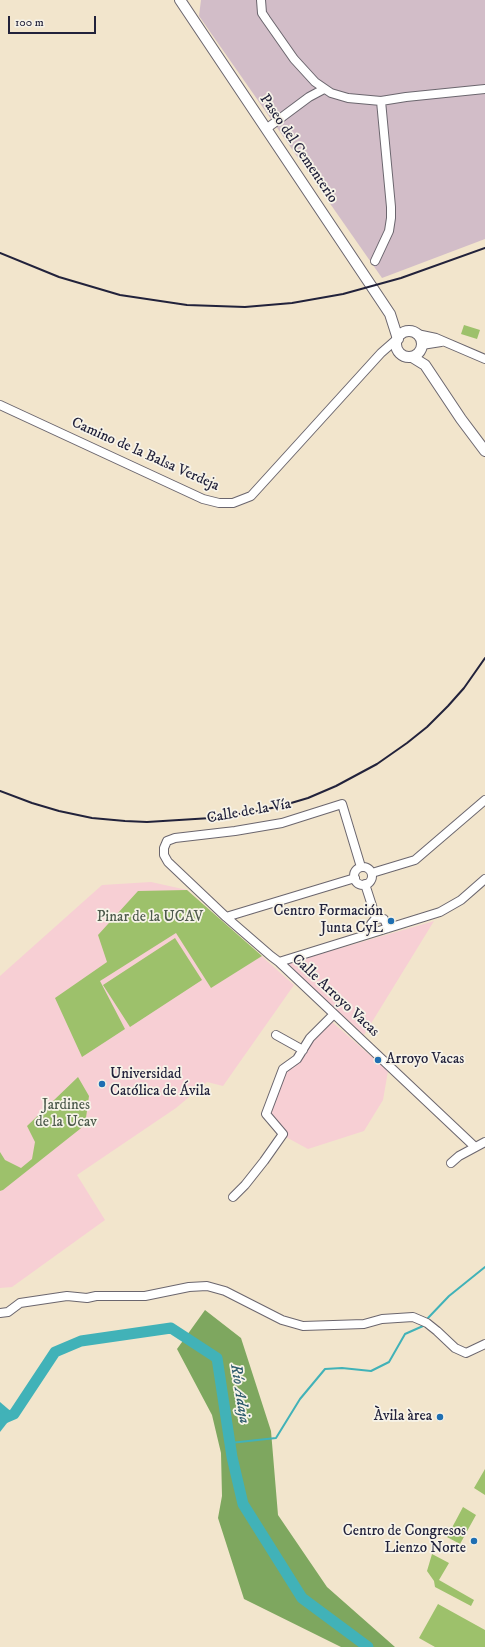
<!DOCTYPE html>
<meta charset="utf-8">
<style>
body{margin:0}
#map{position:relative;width:485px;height:1647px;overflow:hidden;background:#f2e5cc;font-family:"IM FELL DW Pica",serif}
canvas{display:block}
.scale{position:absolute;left:8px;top:16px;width:88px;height:18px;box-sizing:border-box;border:2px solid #22223b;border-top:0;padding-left:5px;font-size:12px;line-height:14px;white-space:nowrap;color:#22223b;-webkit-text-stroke:3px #f7f3e8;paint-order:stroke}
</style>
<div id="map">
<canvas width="485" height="1647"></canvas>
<div class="scale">100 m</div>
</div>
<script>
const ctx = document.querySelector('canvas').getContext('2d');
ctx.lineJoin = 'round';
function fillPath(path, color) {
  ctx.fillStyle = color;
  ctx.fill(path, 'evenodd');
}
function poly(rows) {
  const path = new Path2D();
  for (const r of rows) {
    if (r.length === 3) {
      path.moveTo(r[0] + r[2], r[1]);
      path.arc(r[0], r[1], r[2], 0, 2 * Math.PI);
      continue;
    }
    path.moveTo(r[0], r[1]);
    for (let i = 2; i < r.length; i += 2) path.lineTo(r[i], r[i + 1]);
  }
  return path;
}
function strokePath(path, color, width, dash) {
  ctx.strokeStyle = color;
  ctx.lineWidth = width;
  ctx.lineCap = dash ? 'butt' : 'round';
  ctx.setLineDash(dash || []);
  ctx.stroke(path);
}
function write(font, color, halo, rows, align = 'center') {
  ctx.font = font + ' "IM FELL DW Pica",serif';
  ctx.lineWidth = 3.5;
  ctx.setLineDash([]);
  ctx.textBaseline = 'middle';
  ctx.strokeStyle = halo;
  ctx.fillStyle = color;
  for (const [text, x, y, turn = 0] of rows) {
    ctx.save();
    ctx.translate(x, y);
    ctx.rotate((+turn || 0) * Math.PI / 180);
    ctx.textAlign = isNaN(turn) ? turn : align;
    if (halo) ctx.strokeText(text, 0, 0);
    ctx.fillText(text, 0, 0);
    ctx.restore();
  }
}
const built = poly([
 [151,882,187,890,294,985,223,1086,207,1082,176,1108,77,1175,105,1220,12,1287,0,1288,0,976,102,885],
 [434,921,364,1035,288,965,289,963],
 [331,1021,388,1071,383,1100,364,1131,308,1149,284,1136,270,1114,285,1071]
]);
const industrial = poly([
 [201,0,485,0,485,239,382,278,199,16]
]);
const green = poly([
 [464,325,480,330,477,339,461,334],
 [187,890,262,956,211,988,176,933,100,981,125,1029,82,1057,55,998,107,962,98,935,138,891],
 [175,938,202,980,130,1027,103,985],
 [78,1077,89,1096,85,1125,3,1190,0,1191,0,1152,5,1160,21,1168,32,1159,35,1142,27,1126],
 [485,1469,485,1495,474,1488],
 [463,1507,476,1515,460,1544,447,1537],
 [432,1554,449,1563,439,1580,474,1600,471,1606,435,1587,434,1581,427,1571],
 [438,1604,485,1630,485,1647,435,1647,419,1638]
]);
const forest = poly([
 [205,1310,241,1338,271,1431,278,1515,327,1587,395,1647,341,1647,244,1599,218,1518,222,1496,221,1453,212,1415,177,1349]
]);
const water = poly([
 [0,1402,14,1414,0,1432]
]);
const stream = poly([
 [428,1318,449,1296,485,1267],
 [230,1443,276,1438,300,1399,325,1369,342,1368,371,1371,389,1362,405,1334,423,1326]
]);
const river = poly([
 [0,1420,14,1414,55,1352,81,1341,171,1328,217,1358,232,1457,243,1504,302,1598,368,1647]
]);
const minor = poly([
 [261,0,262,13,266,19,294,59,315,82,331,93,348,98,381,101,406,97,485,89],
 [266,129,309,97,324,89],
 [375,261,389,231,391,218,391,207,381,101],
 [417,334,436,338,485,359],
 [422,345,441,342],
 [0,405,203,499,219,503,233,503,251,496,381,353,397,339],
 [361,867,342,804,282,823,235,831,175,838,167,841,164,848,164,855,168,862,226,917,271,956,279,962,475,1147],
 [363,876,9],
 [372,873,415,860,485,800],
 [365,884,376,918],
 [226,917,355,878],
 [372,933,371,924,376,918,384,919,388,928],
 [279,962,440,912,461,900,485,879],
 [276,1035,303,1050],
 [451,1163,459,1156,485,1142],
 [233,1197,245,1185,264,1161,283,1134,266,1114,283,1069,297,1059,310,1038,334,1014],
 [0,1313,8,1312,20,1303,67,1296,87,1298,96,1296,145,1296,189,1287,207,1286,225,1291,282,1320,303,1326,364,1324,382,1319,413,1317,427,1323,437,1331,455,1348,466,1353,485,1344]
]);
const major = poly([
 [180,0,380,299,390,314,398,339],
 [409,344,13],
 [412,357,425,365,461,419,485,451]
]);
const rail = poly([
 [0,253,59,277,120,295,187,305,245,307,292,303,343,294,401,278,485,248],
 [0,791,32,803,59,811,92,818,125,821,147,822,211,818,253,812,281,806,308,798,336,786,377,764,407,743,427,727,448,706,464,688,485,658]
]);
const markers = [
 [391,921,4,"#1f6fb2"],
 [378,1060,4,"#1f6fb2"],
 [102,1084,4,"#1f6fb2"],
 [440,1417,4,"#1f6fb2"],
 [474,1541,4,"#1f6fb2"]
];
const streetNames = [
 ["Paseo del Cementerio",298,149,56],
 ["Camino de la Balsa Verdeja",145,455,24],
 ["Calle de la Vía",249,812,-10],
 ["Calle Arroyo Vacas",335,996,43]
];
const poiNames = [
 ["Centro Formación",383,912],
 ["Junta CyL",383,929],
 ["Arroyo Vacas",386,1060,"left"],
 ["Universidad",110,1075,"left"],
 ["Católica de Ávila",110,1092,"left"],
 ["Àvila àrea",432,1417],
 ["Centro de Congresos",466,1532],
 ["Lienzo Norte",466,1549]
];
const parkNames = [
 ["Pinar de la UCAV",150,918],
 ["Jardines",66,1106],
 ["de la Ucav",66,1123]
];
const waterNames = [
 ["Río Adaja",239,1394,81]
];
fillPath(built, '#f7cfd4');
fillPath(industrial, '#d2bdc8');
fillPath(green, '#9dc16b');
fillPath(forest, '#7ea75f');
fillPath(water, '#41b2b8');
strokePath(stream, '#41b2b8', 2);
strokePath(river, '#41b2b8', 11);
strokePath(minor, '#6b666e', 10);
strokePath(major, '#6b666e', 12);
strokePath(minor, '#fff', 8);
strokePath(major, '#fff', 10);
strokePath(rail, '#22223b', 2);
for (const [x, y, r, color] of markers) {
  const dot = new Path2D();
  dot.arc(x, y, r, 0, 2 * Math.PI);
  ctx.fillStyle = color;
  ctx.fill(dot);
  strokePath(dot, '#f7f3e8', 1.5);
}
write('15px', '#22223b', '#f7f3e8', streetNames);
write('15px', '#22223b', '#f7f3e8', poiNames, 'right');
write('15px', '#4d5a4c', '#f7f3e8', parkNames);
write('italic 16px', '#2e5c6d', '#f7f3e8', waterNames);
</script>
